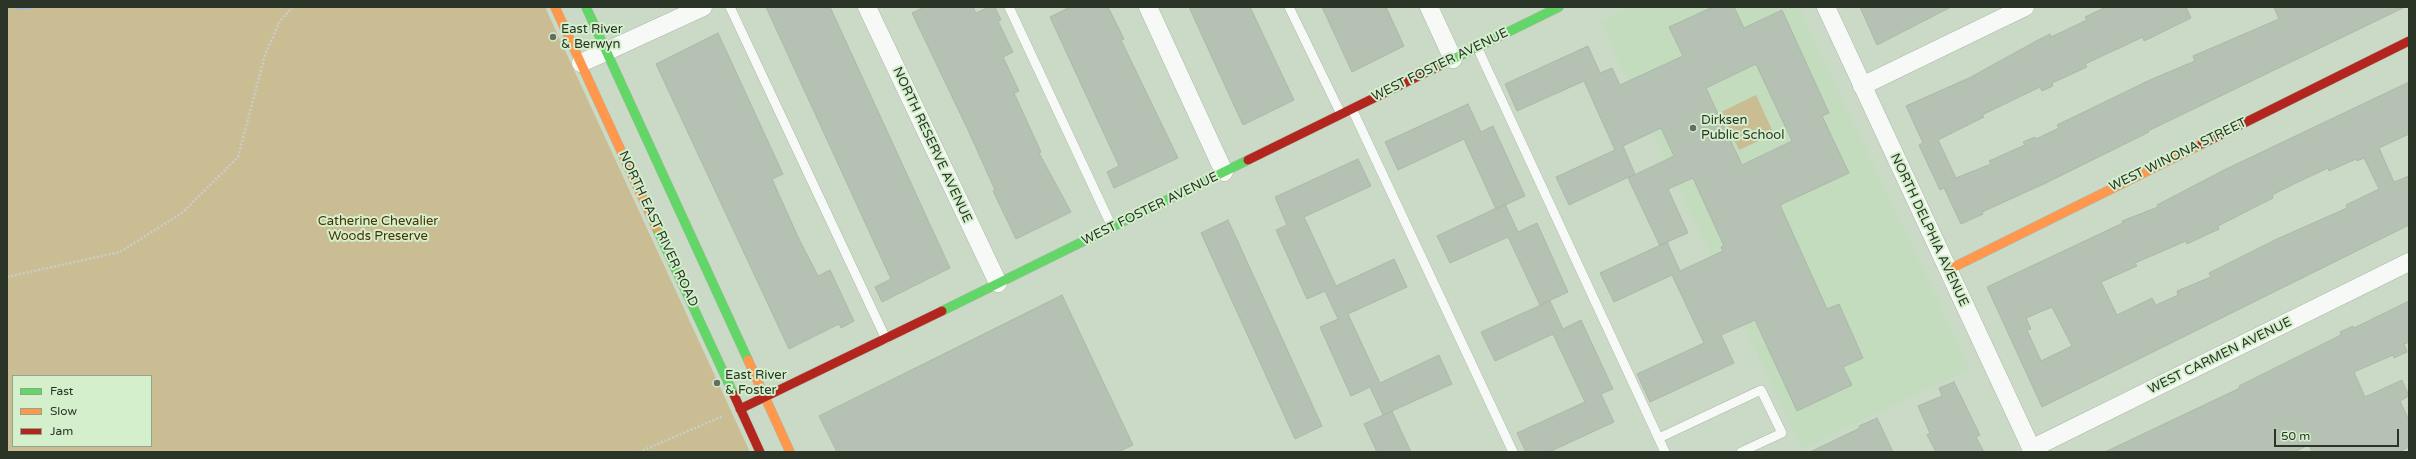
<!DOCTYPE html>
<style>
body{margin:0}
#map{position:relative;width:2416px;height:459px;overflow:hidden;background:#cbdac7;font-family:"Varela Round",sans-serif}
canvas{display:block}
.frame{position:absolute;inset:0;border:8px solid #2a3527;pointer-events:none}
.legend{position:absolute;left:12px;top:375px;width:140px;height:72px;box-sizing:border-box;background:#d4efcc;border:1px solid #90a58a;margin:0;padding:5px 7px;list-style:none;font-size:12px;color:#2a3527}
.legend li{display:flex;align-items:center;gap:8px;height:20px}
.legend b{width:20px;border:1px solid #90a58a}
.scale{position:absolute;left:2274px;top:429px;width:125px;height:18px;box-sizing:border-box;border:2px solid #2a3527;border-top:0;padding-left:5px;font-size:12px;line-height:14px;white-space:nowrap;color:#2a3527;-webkit-text-stroke:3px #d4efcc;paint-order:stroke}
</style>
<div id="map">
<canvas width="2416" height="459"></canvas>
<div class="frame"></div>
<ul class="legend">
<li><b style="height:5px;background:#63d668"></b>Fast</li>
<li><b style="height:5px;background:#ff974d"></b>Slow</li>
<li><b style="height:5px;background:#b3261e"></b>Jam</li>
</ul>
<div class="scale">50 m</div>
</div>
<script>
const ctx = document.querySelector('canvas').getContext('2d');
ctx.lineJoin = 'round';
function fillPath(path, color) {
  ctx.fillStyle = color;
  ctx.fill(path, 'evenodd');
}
function poly(rows) {
  const path = new Path2D();
  for (const r of rows) {
    path.moveTo(r[0], r[1]);
    for (let i = 2; i < r.length; i += 2) path.lineTo(r[i], r[i + 1]);
  }
  return path;
}
function strokePath(path, color, width, dash) {
  ctx.strokeStyle = color;
  ctx.lineWidth = width;
  ctx.lineCap = dash ? 'butt' : 'round';
  ctx.setLineDash(dash || []);
  ctx.stroke(path);
}
function write(font, color, halo, rows, align = 'center') {
  ctx.font = font + ' "Varela Round",sans-serif';
  ctx.lineWidth = 4;
  ctx.setLineDash([]);
  ctx.textBaseline = 'middle';
  ctx.strokeStyle = halo;
  ctx.fillStyle = color;
  for (const [text, x, y, turn = 0] of rows) {
    ctx.save();
    ctx.translate(x, y);
    ctx.rotate((+turn || 0) * Math.PI / 180);
    ctx.textAlign = isNaN(turn) ? turn : align;
    if (halo) ctx.strokeText(text, 0, 0);
    ctx.fillText(text, 0, 0);
    ctx.restore();
  }
}
const built = poly([
 [1629,7,1799,7,1970,369,1802,449,1600,21]
]);
const green = poly([
 [7,7,545,7,750,452,7,452],
 [13,376,151,376,151,446,13,446],
 [1756,95,1774,134,1739,150,1721,112]
]);
const stream = poly([
 [16,7,29,7]
]);
const building = poly([
 [766,7,830,7,950,268,882,302,875,287,891,279,766,7],
 [924,7,973,7,976,13,989,7,995,7,1001,20,998,21,1013,52,1003,57,1019,91,1014,93,1041,152,1039,153,1071,212,1016,239,993,191,995,190,968,130,912,13,924,7],
 [1070,7,1108,7,1124,39,1121,40,1178,158,1114,188,1107,172,1119,166,1050,17,1070,7],
 [1189,7,1250,7,1294,100,1243,125,1189,7],
 [1322,7,1386,7,1404,46,1352,72,1322,7],
 [1713,7,1734,7,1744,28,1782,10,1829,113,1822,116,1849,173,1780,205,1827,309,1839,304,1863,358,1843,367,1852,385,1797,411,1755,320,1721,335,1734,363,1650,402,1637,374,1704,343,1672,275,1614,302,1600,273,1667,242,1660,246,1628,178,1674,156,1661,128,1623,146,1635,174,1569,205,1556,177,1615,150,1584,81,1517,111,1505,84,1588,46,1600,73,1612,68,1620,85,1683,56,1669,27,1713,7],
 [1756,64,1792,141,1742,165,1706,88,1756,64],
 [1693,178,1724,246,1721,247,1723,251,1680,271,1667,242,1688,233,1668,189,1693,178],
 [1860,7,1951,7,1877,45,1860,7],
 [2106,7,2186,7,2191,18,2144,41,2143,37,2085,64,2087,67,2052,83,2053,86,2042,91,2040,87,1982,115,1984,117,1938,140,1956,178,1991,164,1989,161,2025,145,2023,142,2035,137,2036,139,2059,128,2057,125,2152,79,2195,61,2193,56,2279,19,2274,7,2405,7,2148,131,2149,132,2046,183,1982,212,1983,214,1961,224,1944,188,1940,190,1932,173,1919,145,1923,143,1906,106,1971,77,2038,40,2050,34,2051,37,2087,20,2085,17,2106,7],
 [718,33,783,174,772,179,799,239,818,276,830,270,854,321,841,328,839,324,789,349,656,64,718,33],
 [2409,82,2409,134,2379,148,2394,182,2409,176,2409,225,2042,407,1987,287,2123,223,2122,221,2158,207,2157,205,2224,170,2409,82],
 [2364,158,2379,189,2346,205,2347,208,2277,239,2209,273,2211,277,2177,291,2178,295,2156,305,2152,298,2117,315,2101,282,2137,266,2135,263,2186,241,2187,244,2219,229,2218,226,2273,198,2272,195,2298,182,2328,168,2329,171,2356,159,2357,161,2364,158],
 [2052,307,2072,346,2041,361,2027,330,2031,329,2026,318,2052,307],
 [1468,104,1481,132,1493,126,1525,196,1496,209,1464,139,1398,170,1385,142,1468,104],
 [1358,159,1371,186,1304,217,1336,286,1394,259,1407,287,1348,314,1380,383,1439,355,1452,384,1383,415,1370,387,1351,396,1320,327,1338,319,1325,291,1307,299,1276,230,1287,225,1275,197,1358,159],
 [1505,204,1518,232,1537,223,1568,292,1540,305,1508,237,1450,263,1437,236,1505,204],
 [1228,220,1322,426,1295,439,1201,233,1228,220],
 [1062,295,1133,445,1118,452,837,452,819,416,1062,295],
 [1550,301,1563,329,1581,320,1613,389,1601,394,1614,422,1549,452,1526,452,1517,433,1585,402,1553,334,1495,361,1481,332,1550,301],
 [2409,301,2409,342,2404,344,2407,352,2394,358,2393,355,2354,372,2365,397,2402,380,2409,396,2400,401,2409,420,2409,447,2399,452,2312,452,2309,445,2294,452,2105,452,2240,388,2239,386,2341,335,2340,332,2353,326,2354,328,2409,301],
 [1954,382,1980,435,1976,437,1984,452,1936,452,1927,435,1930,433,1918,406,1942,396,1939,388,1954,382],
 [1392,411,1411,452,1377,452,1364,424,1392,411],
 [1877,418,1893,452,1810,452,1860,428,1859,426,1877,418]
]);
const path = poly([
 [7,277,120,252,182,213,238,157,265,55,280,21,293,7],
 [639,452,723,416]
]);
const lane = poly([
 [730,7,886,339],
 [1009,7,1112,227],
 [1289,7,1341,114],
 [1477,47,1665,452],
 [1352,109,1513,452],
 [1659,438,1761,390,1782,433,1741,452]
]);
const street = poly([
 [867,7,998,283],
 [1148,7,1224,172],
 [1429,7,1453,59],
 [1826,7,2033,452],
 [581,63,703,7],
 [1862,86,2025,7],
 [2031,449,2409,262]
]);
const fast = poly([
 [586,7,748,360],
 [1439,66,1559,7],
 [656,227,734,395],
 [942,311,1248,160]
]);
const slow = poly([
 [555,7,656,227],
 [1948,270,2202,144],
 [748,360,790,452]
]);
const jam = poly([
 [2202,144,2409,41],
 [1248,160,1439,66],
 [734,395,760,452],
 [740,409,942,311]
]);
const markers = [
 [553,37,4,"#626f5f"],
 [1693,128,4,"#626f5f"],
 [717,383,4,"#626f5f"]
];
const poiNames = [
 ["East River",561,30],
 ["& Berwyn",561,45],
 ["Dirksen",1701,121],
 ["Public School",1701,136],
 ["East River",725,376],
 ["& Foster",725,391]
];
const streetNames = [
 ["WEST FOSTER AVENUE",1440,65,-26],
 ["NORTH RESERVE AVENUE",932,145,65],
 ["WEST WINONA STREET",2178,155,-26],
 ["WEST FOSTER AVENUE",1150,209,-26],
 ["NORTH EAST RIVER ROAD",658,229,65],
 ["NORTH DELPHIA AVENUE",1929,230,65],
 ["WEST CARMEN AVENUE",2220,356,-26]
];
const parkNames = [
 ["Catherine Chevalier",378,222],
 ["Woods Preserve",378,237]
];
fillPath(built, '#c3dcbd');
fillPath(green, '#cabd94');
strokePath(stream, '#9fbcdc', 5);
fillPath(building, '#b5c1b2');
strokePath(building, '#acb7a9', 1);
strokePath(lane, '#acb7a8', 10);
strokePath(street, '#acb7a8', 19);
strokePath(fast, '#acb7a8', 10);
strokePath(slow, '#acb7a8', 10);
strokePath(jam, '#acb7a8', 10);
strokePath(path, '#c9cec8', 2.5, [2, 2]);
strokePath(lane, '#f7f9f7', 9);
strokePath(street, '#f7f9f7', 18);
strokePath(fast, '#63d668', 9);
strokePath(slow, '#ff974d', 9);
strokePath(jam, '#b3261e', 9);
for (const [x, y, r, color] of markers) {
  const dot = new Path2D();
  dot.arc(x, y, r, 0, 2 * Math.PI);
  ctx.fillStyle = color;
  ctx.fill(dot);
  strokePath(dot, '#d4efcc', 1.5);
}
write('13px', '#2a3527', '#d4efcc', poiNames, 'left');
write('13px', '#2a3527', '#d4efcc', streetNames);
write('13px', '#493100', '#d4efcc', parkNames);
</script>
